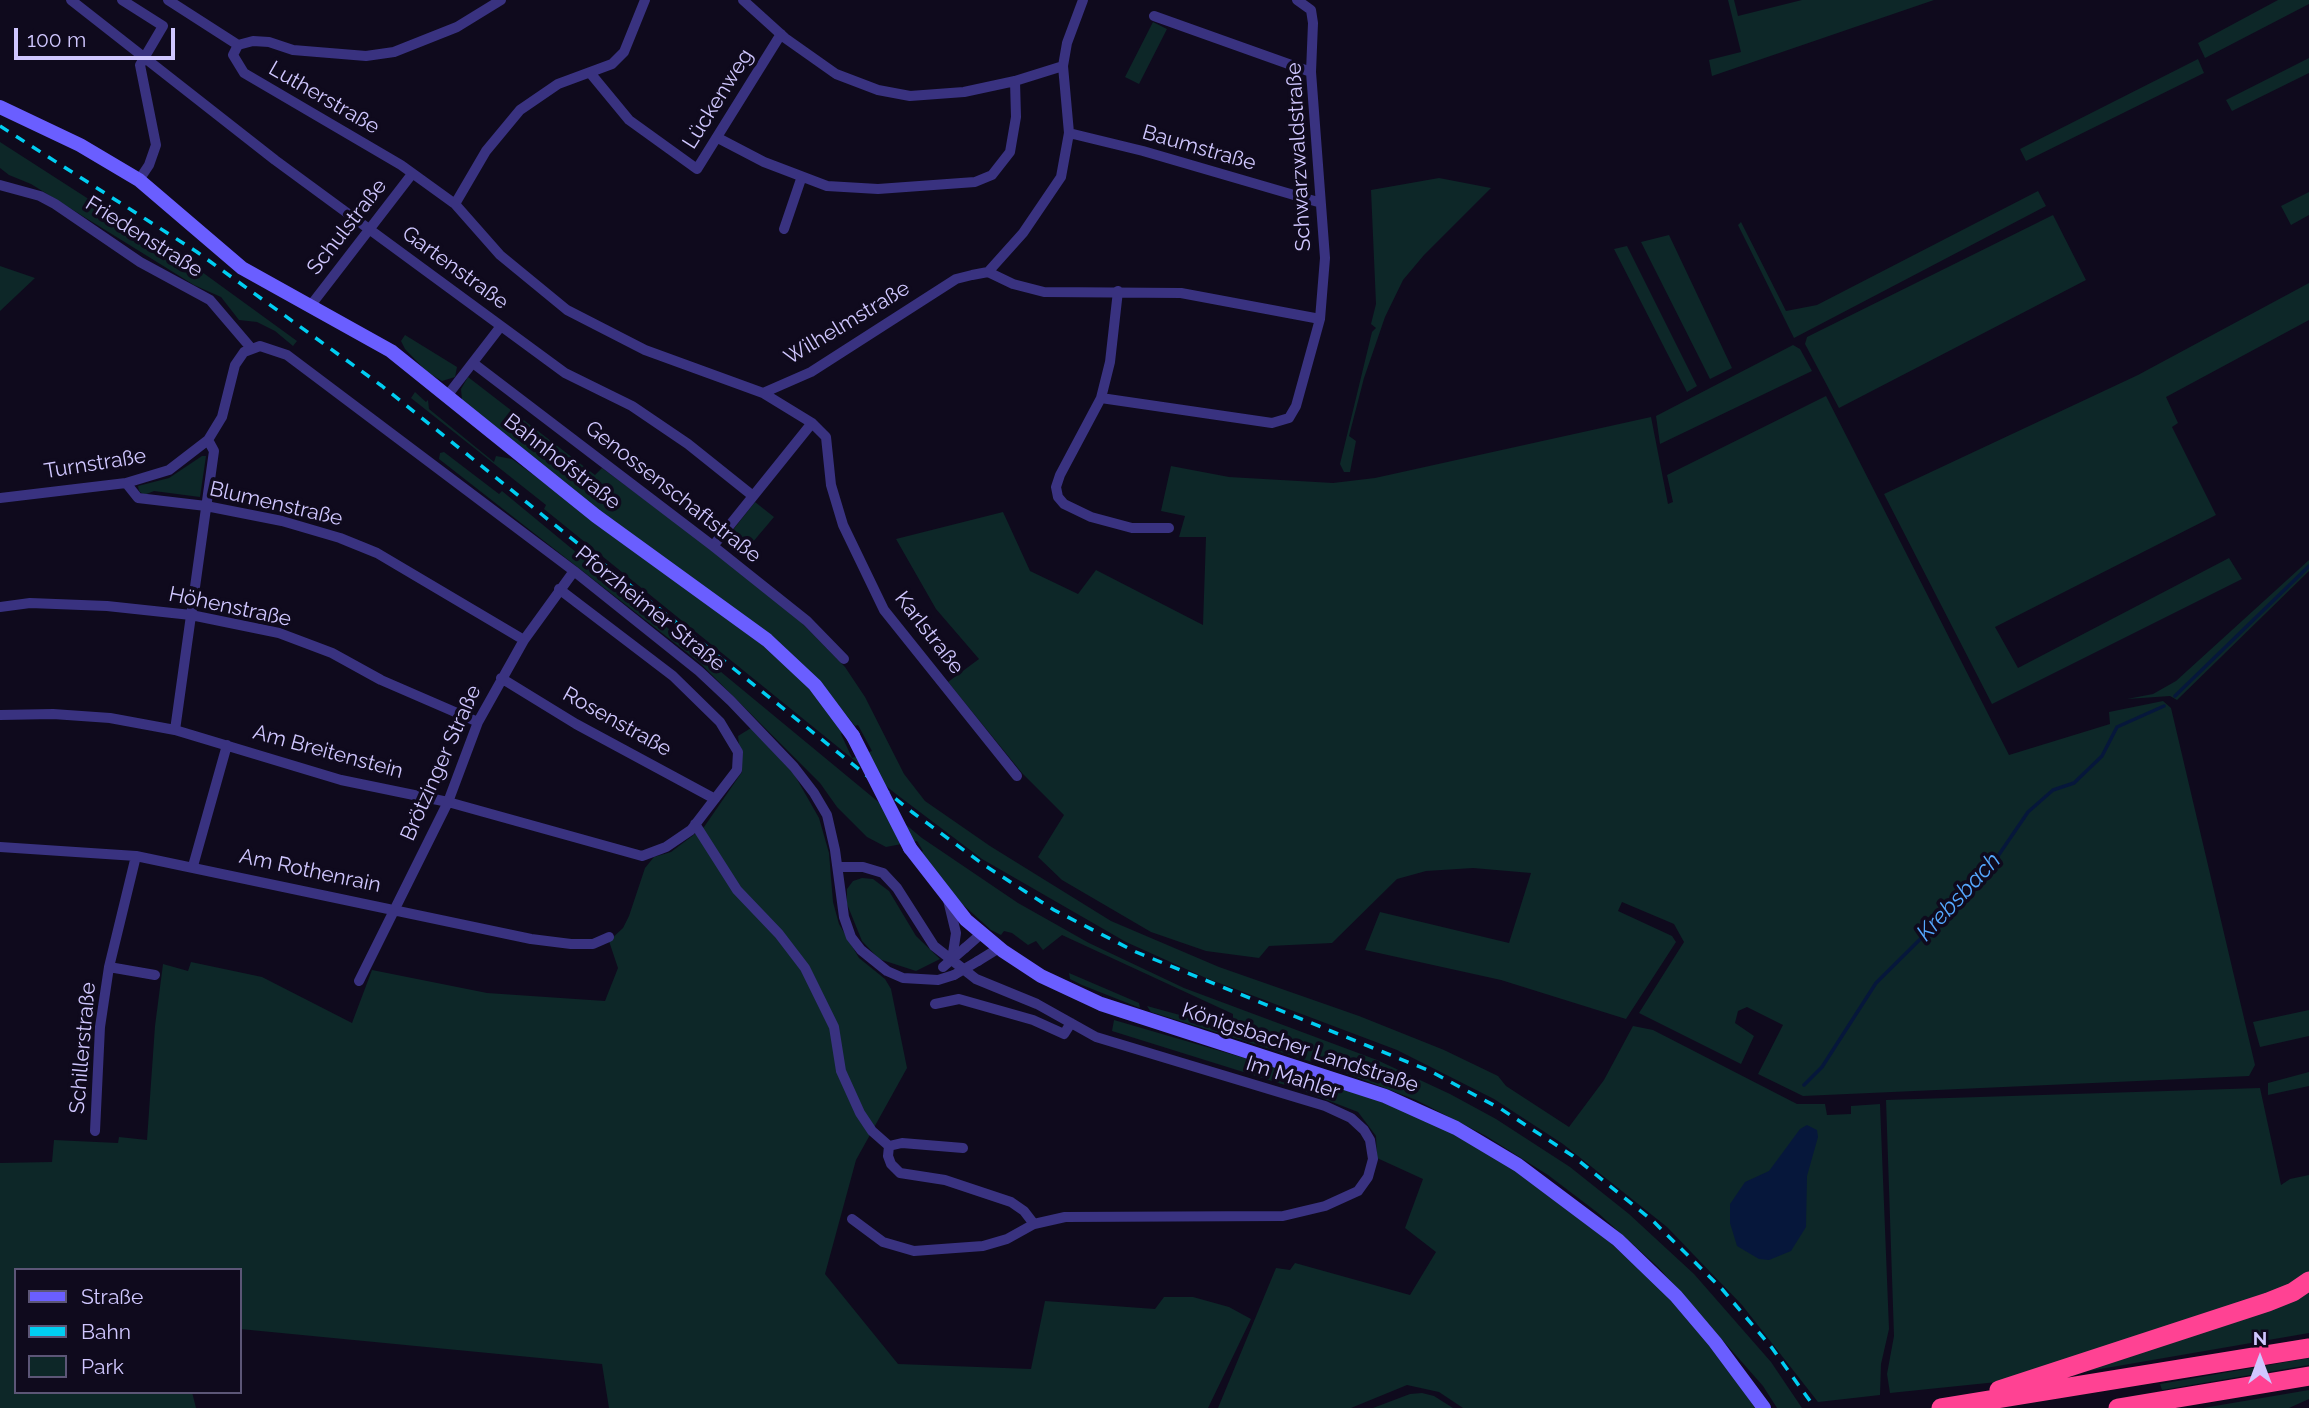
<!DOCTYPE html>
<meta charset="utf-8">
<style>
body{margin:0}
#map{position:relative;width:2309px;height:1408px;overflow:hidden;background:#0f0a1d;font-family:Raleway,sans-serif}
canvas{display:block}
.legend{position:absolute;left:14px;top:1268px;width:228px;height:126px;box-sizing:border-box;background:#0f0a1d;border:2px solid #5c5677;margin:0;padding:9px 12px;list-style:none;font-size:21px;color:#d0c7ff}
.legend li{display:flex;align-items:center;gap:14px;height:35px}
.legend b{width:35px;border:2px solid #5c5677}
.north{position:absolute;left:2225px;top:1324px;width:70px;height:70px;-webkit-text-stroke:5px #0f0a1d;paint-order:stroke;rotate:0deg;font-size:19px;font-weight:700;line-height:28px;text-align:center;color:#d0c7ff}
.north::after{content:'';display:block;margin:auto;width:24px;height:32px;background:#d0c7ff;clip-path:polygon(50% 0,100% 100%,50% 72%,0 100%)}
.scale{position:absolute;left:14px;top:28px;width:161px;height:32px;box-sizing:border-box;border:4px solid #d0c7ff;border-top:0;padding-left:9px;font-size:21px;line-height:24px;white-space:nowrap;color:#d0c7ff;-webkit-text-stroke:5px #0f0a1d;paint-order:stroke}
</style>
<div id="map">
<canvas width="2309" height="1408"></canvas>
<ul class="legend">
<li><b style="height:9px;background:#6a5eff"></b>Straße</li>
<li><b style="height:9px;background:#00cef2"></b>Bahn</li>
<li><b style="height:19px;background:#0d2728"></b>Park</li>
</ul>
<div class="north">N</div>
<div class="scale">100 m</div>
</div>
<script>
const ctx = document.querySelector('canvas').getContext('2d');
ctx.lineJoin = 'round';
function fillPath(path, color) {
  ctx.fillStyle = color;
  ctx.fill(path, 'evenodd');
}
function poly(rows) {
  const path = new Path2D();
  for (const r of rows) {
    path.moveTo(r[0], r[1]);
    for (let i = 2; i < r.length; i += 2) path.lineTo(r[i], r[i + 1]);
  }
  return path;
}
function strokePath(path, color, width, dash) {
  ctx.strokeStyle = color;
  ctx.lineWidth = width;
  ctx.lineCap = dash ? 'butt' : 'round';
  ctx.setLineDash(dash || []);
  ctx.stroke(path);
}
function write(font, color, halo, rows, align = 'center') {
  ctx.font = font + ' Raleway,sans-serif';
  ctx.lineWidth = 7;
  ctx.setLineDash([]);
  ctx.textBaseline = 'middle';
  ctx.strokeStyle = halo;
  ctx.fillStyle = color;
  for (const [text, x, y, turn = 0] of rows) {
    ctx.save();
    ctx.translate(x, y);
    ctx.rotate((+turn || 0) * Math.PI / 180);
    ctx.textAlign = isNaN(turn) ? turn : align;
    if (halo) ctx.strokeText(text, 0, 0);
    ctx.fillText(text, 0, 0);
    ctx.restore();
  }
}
const green = poly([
 [1728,0,1734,0,1738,16,1802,0,1934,0,1712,76,1709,60,1741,52],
 [2278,0,2309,0,2309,4,2205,58,2198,43],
 [1153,22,1167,29,1139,84,1125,77],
 [2309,58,2309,73,2232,111,2226,100],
 [2198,59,2204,73,2026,161,2020,149],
 [0,142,202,272,297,341,293,346,275,331,257,322,239,320,221,297,194,285,31,184,9,175,0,168],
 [1439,178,1491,188,1424,255,1403,280,1385,317,1364,378,1349,436,1356,441,1350,472,1344,472,1340,464,1372,332,1376,328,1371,324,1376,304,1371,190],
 [2038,191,2046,206,1794,338,1738,225,1741,222,1786,311,1817,305],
 [2309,192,2309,215,2291,225,2281,206],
 [2053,215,2086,280,1839,408,1805,344,1807,337],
 [1669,235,1732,368,1710,379,1641,242],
 [1627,246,1697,386,1687,392,1614,249],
 [0,266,35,278,0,311],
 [2309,283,2309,320,2166,397,2178,423,2172,427,2216,515,1995,627,2018,668,2229,558,2242,579,1992,704,1884,494,2138,375],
 [405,335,457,367,455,377,442,381,427,372,405,349,401,341],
 [1793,345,1800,349,1812,371,1660,444,1656,416],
 [468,377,595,475,602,468,703,543,798,619,845,667,865,697,904,774,925,801,990,846,1111,921,1219,967,1359,1016,1444,1050,1498,1076,1506,1086,1569,1127,1604,1080,1633,1026,1653,1030,1797,1104,1825,1104,1827,1115,1851,1114,1851,1106,1880,1104,1889,1329,1881,1364,1880,1395,1818,1402,1742,1305,1667,1227,1563,1144,1494,1099,1397,1050,1206,978,1126,942,982,859,896,794,544,509,546,505,411,398,415,392,426,402,428,400,429,409,494,462,496,456,512,459,780,658,808,686,843,732,841,734,852,758,872,751,858,725,855,726,821,683,776,639,591,505,462,400,461,389],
 [1826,396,2009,755,2110,724,2109,712,2163,701,2171,708,2255,1065,2249,1076,1803,1096,1758,1074,1783,1025,1747,1007,1738,1011,1735,1023,1754,1036,1741,1064,1639,1013,1684,942,1674,924,1622,902,1618,911,1672,936,1676,942,1626,1019,1501,980,1365,950,1380,912,1509,943,1531,873,1473,868,1426,871,1397,879,1332,943,1269,946,1259,958,1206,951,1151,932,1062,880,1038,857,1064,815,1022,773,948,682,979,659,936,609,896,539,1003,512,1030,571,1078,594,1096,570,1203,625,1206,537,1179,537,1185,516,1161,511,1171,466,1229,477,1333,483,1375,478,1651,417,1668,504,1673,502,1667,475],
 [444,452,499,494,502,491,922,838,1018,903,1089,943,1184,988,1377,1060,1450,1094,1496,1119,1570,1167,1629,1214,1694,1274,1771,1362,1802,1408,1777,1408,1763,1386,1658,1267,1598,1213,1548,1175,1486,1136,1416,1100,1338,1070,1151,1012,1147,1006,1231,1029,1233,1020,1233,1014,1062,935,1043,950,1036,941,1028,945,1012,933,1004,931,1001,935,991,930,950,893,920,853,923,851,917,841,886,847,867,837,837,807,820,783,699,662,439,459,440,453],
 [202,456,206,456,200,497,154,491,144,495,139,491,138,486,169,478],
 [755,502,774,517,741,556,725,540],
 [2309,560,2309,571,2177,700,2170,696,2127,699,2153,694,2176,681],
 [751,728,794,774,819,818,829,853,833,902,839,924,859,958,885,979,891,989,907,1068,856,1160,825,1274,898,1364,1031,1369,1045,1301,1155,1309,1164,1297,1193,1297,1229,1307,1251,1319,1208,1408,609,1408,602,1364,240,1329,240,1270,16,1270,16,1392,192,1392,196,1408,0,1408,0,1163,52,1162,54,1140,118,1143,119,1137,147,1140,155,1026,163,964,188,971,191,962,262,977,352,1023,372,970,487,993,605,1001,618,968,609,941,623,928,629,916,645,868,654,857,671,852,704,827,742,772,738,736],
 [862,878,873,879,889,891,916,936,940,959,916,971,879,959,862,941,847,904,847,889,853,881],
 [1069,973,1139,1003,1140,1008,1082,985,1070,979],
 [2309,1010,2309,1036,2260,1047,2253,1022],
 [1114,1020,1313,1078,1429,1119,1530,1178,1602,1235,1675,1302,1728,1368,1755,1408,1463,1408,1439,1392,1407,1385,1351,1408,1218,1408,1276,1268,1290,1270,1295,1263,1410,1295,1436,1252,1405,1228,1423,1179,1377,1158,1376,1136,1358,1112,1301,1090,1112,1031],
 [2309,1072,2309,1086,2268,1095,2268,1083],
 [2260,1088,2281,1185,2290,1179,2309,1175,2309,1275,2291,1288,1997,1382,1890,1393,1887,1374,1894,1336,1886,1100],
 [2309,1286,2309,1333,2077,1373],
 [2309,1358,2309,1365,2162,1390,2160,1384],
 [2309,1390,2309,1399,2289,1408,2203,1408],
 [1422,1393,1434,1396,1453,1408,1373,1408,1410,1394]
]);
const water = poly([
 [1807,1125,1817,1130,1818,1137,1807,1176,1806,1227,1791,1251,1769,1260,1759,1259,1737,1246,1730,1223,1730,1204,1745,1182,1769,1171,1800,1129]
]);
const stream = poly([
 [2175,696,2309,566],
 [1804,1085,1822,1067,1876,983,1985,875,2028,812,2053,790,2074,783,2102,756,2117,727,2164,706]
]);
const minor = poly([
 [71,0,275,160,565,373,632,406,688,444,753,496],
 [122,0,163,26,140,65,156,145,149,165,139,180],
 [168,0,238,45,253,41,269,42,293,50,366,56,394,52,457,27,501,0],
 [743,0,785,38,836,74,878,90,910,96,964,92,1015,81,1063,66],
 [1154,16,1311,72],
 [238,45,233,55,244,73,401,165,455,204,500,255,567,310,645,350,763,393,811,372,956,279,972,275,988,272,1013,284,1044,292,1181,293,1320,319],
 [591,74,629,120,697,169,781,34],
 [1069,133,1143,151,1318,202],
 [718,138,764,162,827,186,878,189,975,182,992,175,1010,152,1016,117,1015,81],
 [0,185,40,196,55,204,140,262,210,300,251,348],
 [455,204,486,151,520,110,558,84,612,64,624,52,645,0],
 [784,229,801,179],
 [988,272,1023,233,1061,177,1069,133,1063,66,1067,43,1083,0],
 [1118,291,1110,362,1101,398,1060,475,1056,487,1058,497,1064,504,1091,517,1132,528,1169,528],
 [311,305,412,174],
 [473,363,713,546,807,621,844,659],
 [763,393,812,423,826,437,831,485,843,525,884,610,1017,776],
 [447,396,501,326],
 [1101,398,1272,423,1289,418,1296,406,1320,319,1325,258,1311,72,1313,23,1311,10,1297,0],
 [126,483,138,498,206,506,282,521,340,538,377,553,524,640],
 [0,498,126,483,169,470,208,440,222,417,235,365,244,352,260,346,287,355,574,571,699,671,731,701,794,767,814,793,827,815,835,850,844,917,851,937,861,950,887,971,903,978,938,980,954,975],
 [713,546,812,423],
 [0,607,30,603,107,606,191,615,279,633,332,653,381,680,478,722],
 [501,678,576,724,715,799],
 [0,715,53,714,110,718,175,730,341,780,448,802,642,856,666,847,691,830,737,770,738,752,720,722,673,676,559,589],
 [175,730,214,451,208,440],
 [695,824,737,890,779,934,805,968,834,1027,841,1071,860,1113,872,1131,889,1146],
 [0,847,136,856,531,939,571,944,593,944,609,937],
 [193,866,227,745],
 [838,867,863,867,883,873,897,888,934,946,976,979,1037,1004,1096,1037,1325,1106,1351,1118,1364,1130,1370,1140,1373,1159,1368,1177,1358,1191,1325,1206,1283,1216,1065,1217,1034,1224,1007,1239,983,1246,914,1251,883,1242,852,1219],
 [948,900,956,933,952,960],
 [965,948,981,934],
 [978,961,999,948],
 [109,967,155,975],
 [359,981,448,802,478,722,524,640,574,571],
 [935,1004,959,999,1033,1020,1064,1034,1071,1023],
 [95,1131,100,1027,109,967,136,856],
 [963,1148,902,1143,889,1146,888,1156,891,1164,900,1173,945,1180,1011,1202,1024,1211,1034,1224]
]);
const secondary = poly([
 [0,107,80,145,139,180,242,268,391,351,596,516,767,640,815,685,853,736],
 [910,848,966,920,1003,951,1041,976,1101,1004,1385,1096,1456,1128,1518,1165,1618,1240,1676,1296,1715,1342,1764,1408]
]);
const motorway = poly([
 [1999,1390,2268,1302,2293,1292,2309,1281],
 [1941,1408,2309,1348],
 [2118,1408,2309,1376]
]);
const rail = poly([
 [0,126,197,252,382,386,912,812,984,865,1054,910,1136,952,1430,1071,1501,1109,1573,1156,1653,1221,1722,1289,1772,1348,1815,1408]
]);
const minorBridge = poly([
 [943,967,965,948],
 [954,975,978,961]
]);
const secondaryBridge = poly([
 [853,736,910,848]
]);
const streetNames = [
 ["Lutherstraße",324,98,30],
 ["Lückenweg",718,99,-58],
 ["Baumstraße",1199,148,16],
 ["Schwarzwaldstraße",1299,157,-93],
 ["Schulstraße",347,227,-52],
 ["Friedenstraße",144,237,32],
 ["Gartenstraße",455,268,36],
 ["Wilhelmstraße",847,323,-31],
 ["Bahnhofstraße",562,462,38],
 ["Turnstraße",95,464,-9],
 ["Genossenschaftstraße",673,492,38],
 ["Blumenstraße",276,504,13],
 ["Höhenstraße",230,607,12],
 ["Pforzheimer Straße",650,609,39],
 ["Karlstraße",929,633,52],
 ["Rosenstraße",617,722,29],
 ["Am Breitenstein",328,752,15],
 ["Brötzinger Straße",441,763,-66],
 ["Am Rothenrain",310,871,12],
 ["Schillerstraße",83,1048,-85],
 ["Königsbacher Landstraße",1300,1048,18],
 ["Im Mahler",1293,1078,18]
];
const waterNames = [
 ["Krebsbach",1959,897,-47]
];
fillPath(green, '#0d2728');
fillPath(water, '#06173b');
strokePath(stream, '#06173b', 3.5);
strokePath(minor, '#393280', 10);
strokePath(secondary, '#6a5eff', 14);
strokePath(motorway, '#ff4293', 19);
strokePath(rail, '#00cef2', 3.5, [10, 9]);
strokePath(minorBridge, '#393280', 10);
strokePath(secondaryBridge, '#6a5eff', 14);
write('21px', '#d0c7ff', '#0f0a1d', streetNames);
write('italic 23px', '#55a8ff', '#0f0a1d', waterNames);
</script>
